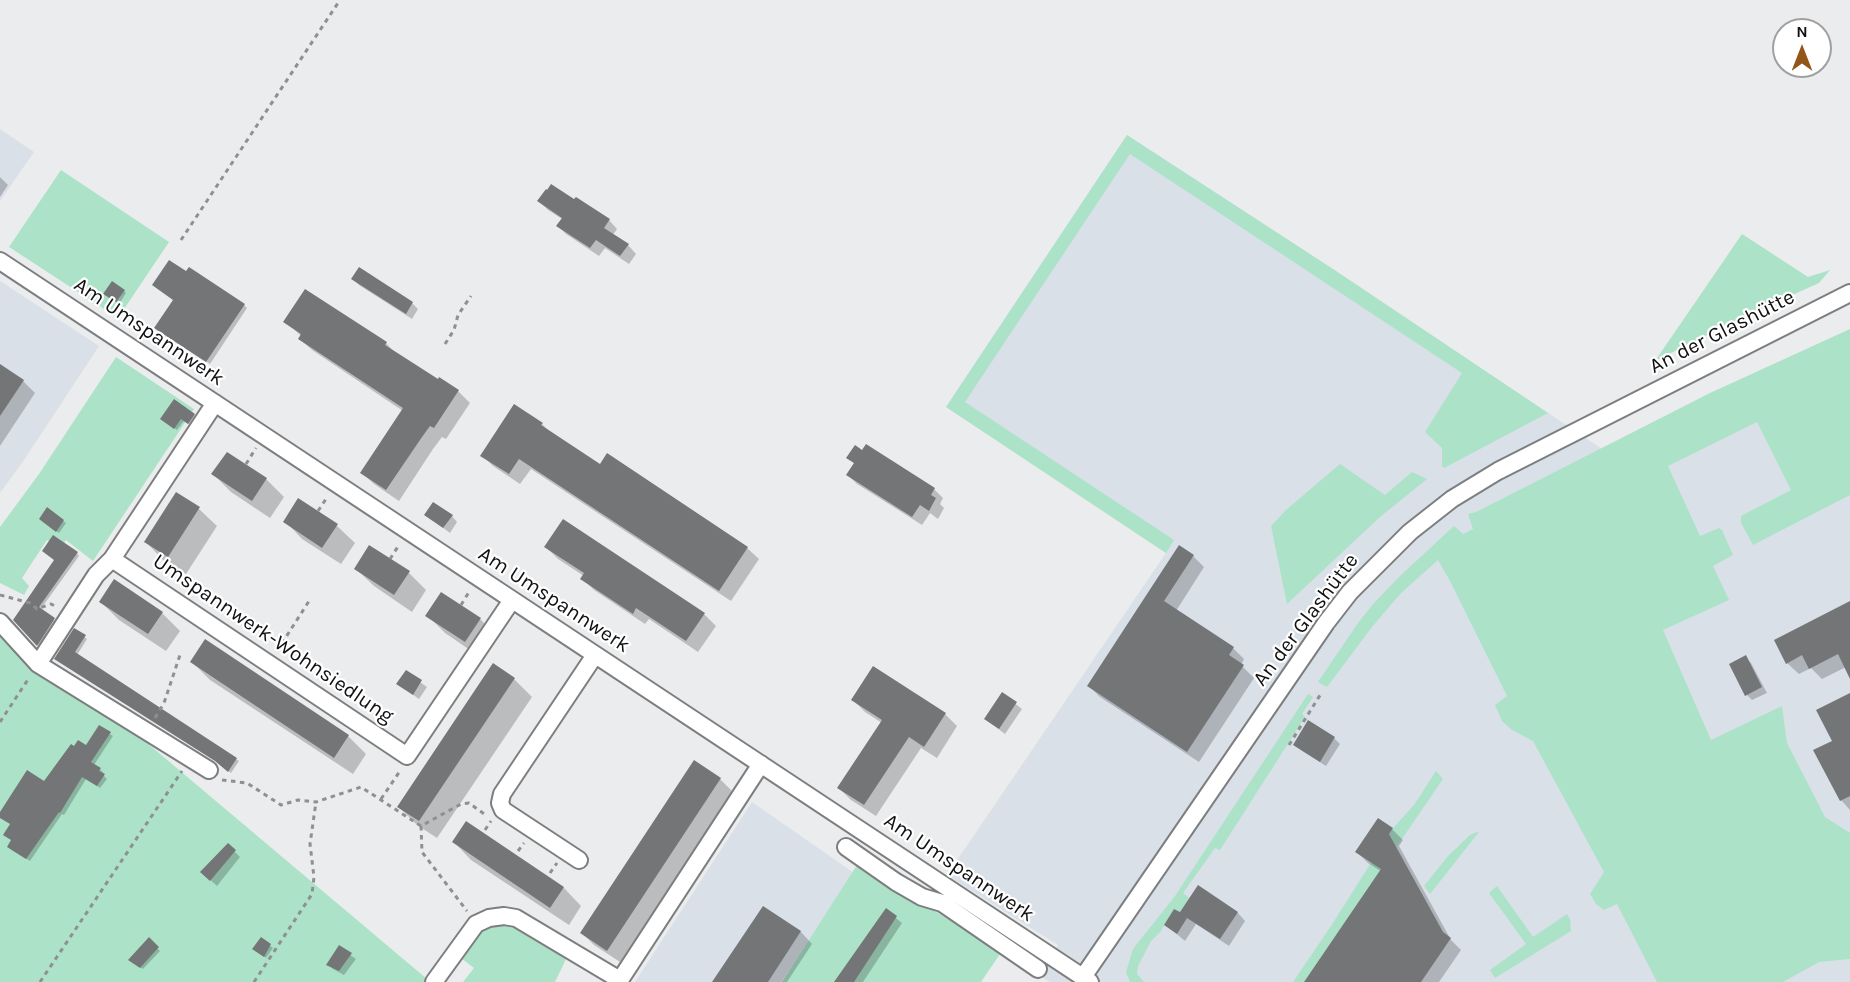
<!DOCTYPE html>
<meta charset="utf-8">
<style>
body{margin:0}
#map{position:relative;width:1850px;height:982px;overflow:hidden;background:#eaecee;font-family:Karla,sans-serif}
canvas{display:block}
.north{position:absolute;left:1772px;top:18px;width:60px;height:60px;box-sizing:border-box;background:#fff;border:2px solid #a0a0a0;border-radius:50%;rotate:0deg;font-size:16px;font-weight:700;line-height:24px;text-align:center;color:#111112}
.north::after{content:'';display:block;margin:auto;width:21px;height:27px;background:#93561a;clip-path:polygon(50% 0,100% 100%,50% 72%,0 100%)}
</style>
<div id="map">
<canvas width="1850" height="982"></canvas>
<div class="north">N</div>
</div>
<script>
const ctx = document.querySelector('canvas').getContext('2d');
ctx.lineJoin = 'round';
function fillPath(path, color) {
  ctx.fillStyle = color;
  ctx.fill(path, 'evenodd');
}
function poly(rows) {
  const path = new Path2D();
  for (const r of rows) {
    path.moveTo(r[0], r[1]);
    for (let i = 2; i < r.length; i += 2) path.lineTo(r[i], r[i + 1]);
  }
  return path;
}
function strokePath(path, color, width, dash) {
  ctx.strokeStyle = color;
  ctx.lineWidth = width;
  ctx.lineCap = dash ? 'butt' : 'round';
  ctx.setLineDash(dash || []);
  ctx.stroke(path);
}
function write(font, color, halo, rows, align = 'center') {
  ctx.font = font + ' Karla,sans-serif';
  ctx.lineWidth = 4.5;
  ctx.setLineDash([]);
  ctx.textBaseline = 'middle';
  ctx.strokeStyle = halo;
  ctx.fillStyle = color;
  for (const [text, x, y, turn = 0] of rows) {
    ctx.save();
    ctx.translate(x, y);
    ctx.rotate((+turn || 0) * Math.PI / 180);
    ctx.textAlign = isNaN(turn) ? turn : align;
    if (halo) ctx.strokeText(text, 0, 0);
    ctx.fillText(text, 0, 0);
    ctx.restore();
  }
}
const built = poly([
 [0,129,34,152,0,201],
 [1127,135,1336,271,1614,457,1850,338,1850,982,1050,982,1039,975,1058,945,947,875,1166,553,946,407],
 [0,281,99,346,24,460,0,493],
 [752,802,854,873,781,982,635,982]
]);
const green = poly([
 [1127,135,1336,271,1548,413,1444,468,1442,466,1442,448,1425,432,1462,373,1130,154,965,402,1174,540,1166,553,946,407],
 [61,170,169,242,118,318,9,247],
 [1742,234,1808,277,1830,270,1819,283,1743,317,1655,361],
 [1850,329,1850,495,1753,545,1741,523,1741,516,1791,490,1757,422,1668,466,1700,536,1719,528,1722,530,1733,555,1713,566,1729,600,1663,630,1711,740,1782,706,1787,743,1825,817,1850,833,1850,959,1819,962,1783,982,1657,982,1617,904,1604,910,1596,904,1590,894,1604,872,1533,741,1512,730,1502,721,1495,705,1507,696,1450,581,1438,560,1401,593,1372,627,1327,687,1318,682,1358,623,1374,603,1401,575,1454,526,1463,534,1473,529,1468,514,1476,512,1710,393],
 [116,357,194,409,93,561,66,540,60,549,47,540,22,578,29,586,24,595,0,583,0,527,39,474],
 [1340,464,1385,495,1412,472,1427,479,1380,517,1287,604,1271,526,1286,510],
 [0,619,427,979,425,982,0,982],
 [1308,694,1313,697,1302,714,1305,717,1220,850,1215,848,1183,893,1189,898,1180,912,1174,909,1161,931,1151,941,1138,966,1137,974,1144,982,1130,982,1126,972,1133,949,1175,896],
 [1436,771,1443,779,1304,982,1293,982,1331,926,1393,828,1414,805],
 [1477,832,1479,832,1430,894,1424,886,1448,856,1470,835],
 [857,865,1002,951,981,982,782,982],
 [1497,886,1533,937,1567,914,1571,921,1570,922,1571,931,1495,978,1490,970,1526,944,1489,893],
 [509,921,567,957,555,982,463,982,474,968,461,958,478,927]
]);
const shadow = poly([
 [0,177,8,185,0,197],
 [539,201,609,220,617,229,613,235,628,245,636,254,629,264,605,248,599,256,566,234,558,226,562,219,548,210],
 [359,269,412,303,418,309,412,319,359,285,353,279],
 [154,285,244,305,247,308,210,364,159,330,174,300],
 [124,291,126,293,119,304,108,296],
 [285,321,386,343,396,354,438,381,458,391,470,403,446,439,442,437,433,449,399,501,374,484,362,473,403,411,312,350,300,339,301,336],
 [0,366,23,381,35,393,0,446],
 [194,415,197,418,191,426,184,421,177,430,164,421],
 [542,424,551,433,600,466,607,455,747,548,759,559,731,601,531,469,520,484,493,466,482,455],
 [848,458,934,489,943,498,940,504,944,508,938,519,930,513,922,525,857,484,848,475,855,464],
 [213,474,266,479,284,497,270,518,231,492],
 [177,494,199,509,217,526,186,574,163,560,146,542],
 [48,510,66,523,59,533,43,521],
 [426,515,452,516,457,522,450,533],
 [285,521,337,526,355,543,341,564,302,539],
 [546,547,704,614,716,626,698,652,649,619,645,624,594,590,582,578,584,576,558,559],
 [77,553,79,556,40,610,57,622,40,647,15,620,56,560],
 [1193,556,1204,567,1176,611,1233,648,1244,659,1241,665,1254,678,1199,762,1100,697,1089,686],
 [356,569,409,573,426,590,412,612,374,586],
 [101,602,162,613,180,631,166,651,119,620],
 [1850,603,1850,668,1848,666,1822,679,1811,668,1799,674,1787,663],
 [427,615,480,619,498,637,483,659,445,633],
 [75,630,87,639,77,655,236,759,239,761,231,773,219,763,58,661],
 [1745,657,1751,663,1767,693,1752,700,1747,695],
 [192,662,348,736,366,754,353,774,210,680],
 [406,672,427,687,419,699,398,684],
 [514,679,532,697,437,838,417,825,399,807],
 [1003,694,1022,709,1005,734,985,719],
 [1850,694,1850,810,1841,800,1834,741],
 [853,700,945,714,957,726,937,758,921,748,876,816,851,800,839,788,882,723,865,712],
 [110,734,113,736,94,765,103,772,102,774,107,779,100,788,86,779,64,815,62,814,30,861,12,850,11,824,0,817,0,815,45,783,75,748,86,747],
 [1334,738,1340,744,1326,766,1301,750,1295,744],
 [720,779,732,791,620,962,594,945,582,933],
 [466,823,564,888,581,906,569,925,471,860,454,842],
 [1392,829,1403,840,1399,846,1451,940,1461,950,1439,982,1305,982,1382,872,1368,863,1357,852],
 [228,845,240,857,217,886,202,872],
 [1198,887,1238,913,1245,921,1229,946,1196,924,1185,941,1166,925,1180,915],
 [763,908,801,932,812,944,787,982,714,982],
 [886,910,902,923,863,982,836,982],
 [261,939,273,948,266,958,257,951],
 [149,940,160,951,143,969,132,962],
 [339,947,356,959,344,975,333,969,328,964]
]);
const building = poly([
 [551,184,574,199,576,197,610,219,604,228,629,244,620,256,596,240,590,248,556,226,562,218,537,201,546,189,547,190],
 [169,260,186,271,189,267,245,304,206,362,154,328,173,300,152,285],
 [359,267,413,302,406,314,351,279],
 [112,281,125,290,116,302,103,294],
 [305,289,387,342,385,345,438,379,439,377,459,390,434,428,430,426,422,437,386,490,360,473,403,408,298,339,301,334,283,322],
 [0,364,24,380,0,416],
 [174,399,195,414,188,424,181,419,174,429,160,419],
 [514,404,543,423,541,425,600,464,607,453,748,547,719,591,519,459,509,474,480,456],
 [866,444,935,488,931,495,936,498,929,511,920,505,912,517,846,475,854,463,846,458,855,445,862,450],
 [227,452,267,478,252,501,211,474],
 [176,492,200,507,168,557,144,542],
 [298,498,338,524,322,548,283,522],
 [433,502,453,515,443,528,424,515],
 [47,507,64,520,56,532,39,519],
 [563,519,705,613,686,641,636,608,633,614,580,579,584,573,544,547],
 [53,535,78,552,39,607,55,618,37,646,13,620,54,560,42,551],
 [369,545,410,571,394,595,354,569],
 [1179,545,1194,555,1164,601,1234,647,1229,655,1244,665,1187,752,1087,686],
 [114,579,163,612,148,634,99,602],
 [441,592,481,618,465,642,425,616],
 [1850,601,1850,679,1838,654,1809,669,1802,655,1786,664,1774,640],
 [74,628,86,635,75,652,237,758,228,772,215,761,54,659],
 [205,639,349,735,334,758,190,662],
 [1746,655,1762,687,1745,696,1729,664],
 [493,663,515,678,419,821,397,807],
 [873,666,946,713,924,747,909,737,864,805,837,788,882,720,851,700],
 [406,670,422,680,413,695,396,684],
 [1002,692,1017,702,999,729,984,719],
 [1850,693,1850,796,1840,801,1813,750,1832,741,1816,710],
 [1308,720,1335,737,1320,762,1293,745],
 [99,725,111,732,91,762,101,768,99,771,105,774,97,786,82,777,60,813,59,812,26,859,7,847,11,840,3,835,10,824,0,818,0,812,27,770,44,781,71,744,74,746,78,740,86,745],
 [694,760,721,778,607,951,580,933],
 [1378,818,1393,828,1389,834,1443,932,1451,938,1421,982,1304,982,1381,869,1355,852],
 [466,821,564,887,550,908,452,842],
 [228,843,236,850,210,881,200,872],
 [1198,885,1238,912,1220,939,1187,918,1177,934,1164,925,1174,909,1180,912],
 [763,906,801,931,768,982,712,982],
 [886,908,897,916,854,982,834,982],
 [149,937,159,947,140,968,128,960],
 [261,937,271,944,264,957,252,949],
 [339,945,352,953,339,971,326,965]
]);
const path = poly([
 [181,240,340,0],
 [445,344,454,330,458,315,471,296],
 [246,464,256,448],
 [318,511,328,496],
 [390,559,399,545],
 [0,595,30,603,37,609,51,604,57,607],
 [461,605,469,592],
 [277,651,311,598],
 [155,718,164,703,181,652],
 [0,722,29,678],
 [1289,745,1322,692],
 [222,780,247,783,281,805,298,800,316,802,361,787,421,826,461,804,469,803,487,816],
 [381,799,400,771],
 [421,826,422,852,467,911],
 [485,830,491,821],
 [518,851,524,843],
 [550,873,557,863],
 [40,982,182,771],
 [254,982,312,894,314,877,310,844,316,802]
]);
const minor = poly([
 [0,261,1090,982],
 [112,559,407,756,512,600],
 [0,622,38,664,209,770],
 [38,664,96,575,112,559,215,403],
 [846,847,896,882,922,897,942,903,1038,969],
 [579,860,503,810,500,803,502,794,595,655],
 [1083,977,1326,623,1350,592,1410,532,1452,499,1498,471,1850,293],
 [434,982,476,924,489,918,504,916,516,918,620,980,761,764]
]);
const streetNames = [
 ["Am Umspannwerk",149,332,34],
 ["An der Glashütte",1722,332,-27],
 ["Am Umspannwerk",554,600,33],
 ["An der Glashütte",1306,620,-53],
 ["Umspannwerk-Wohnsiedlung",273,639,34],
 ["Am Umspannwerk",959,868,34]
];
fillPath(built, '#d9e0e8');
fillPath(green, '#ace3c8');
fillPath(shadow, '#0003');
fillPath(building, '#747577');
strokePath(minor, '#7c7e7f', 20);
strokePath(path, '#8f9091', 3, [4.5, 4.5]);
strokePath(minor, '#fff', 16);
write('21px', '#111112', '#fff', streetNames);
</script>
